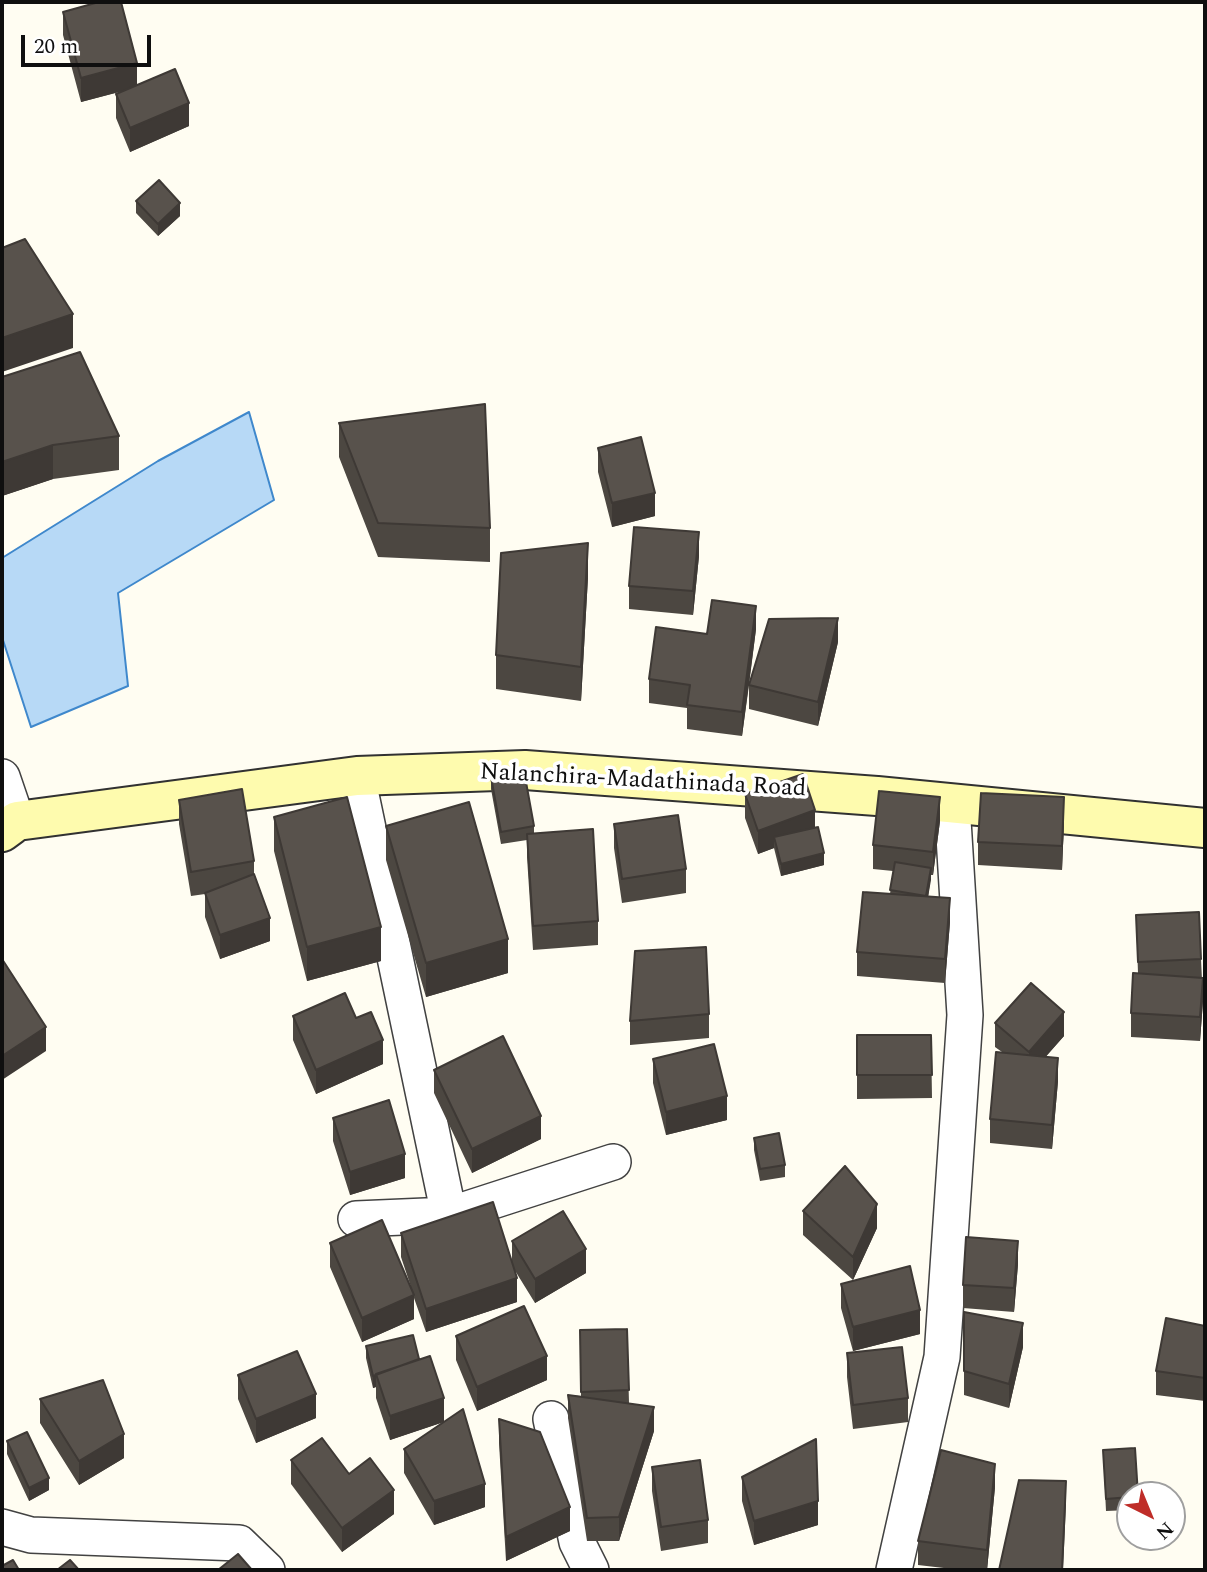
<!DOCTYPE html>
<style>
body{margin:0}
#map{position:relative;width:1207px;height:1572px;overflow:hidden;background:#fffdf2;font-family:Spectral,serif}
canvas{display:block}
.frame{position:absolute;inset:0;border:4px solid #0f0f0f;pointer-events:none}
.north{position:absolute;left:1116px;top:1481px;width:70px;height:70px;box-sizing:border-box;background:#fff;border:2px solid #9f9f9f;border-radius:50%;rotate:137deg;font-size:19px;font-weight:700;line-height:28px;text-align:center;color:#0f0f0f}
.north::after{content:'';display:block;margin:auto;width:24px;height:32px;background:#bf2d28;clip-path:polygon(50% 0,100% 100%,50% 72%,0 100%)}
.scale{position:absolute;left:21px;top:35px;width:130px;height:32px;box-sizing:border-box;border:4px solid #0f0f0f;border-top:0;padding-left:9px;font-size:21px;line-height:24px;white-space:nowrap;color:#0f0f0f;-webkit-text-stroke:5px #fff;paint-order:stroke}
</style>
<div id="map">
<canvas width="1207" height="1572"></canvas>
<div class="frame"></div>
<div class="north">N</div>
<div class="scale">20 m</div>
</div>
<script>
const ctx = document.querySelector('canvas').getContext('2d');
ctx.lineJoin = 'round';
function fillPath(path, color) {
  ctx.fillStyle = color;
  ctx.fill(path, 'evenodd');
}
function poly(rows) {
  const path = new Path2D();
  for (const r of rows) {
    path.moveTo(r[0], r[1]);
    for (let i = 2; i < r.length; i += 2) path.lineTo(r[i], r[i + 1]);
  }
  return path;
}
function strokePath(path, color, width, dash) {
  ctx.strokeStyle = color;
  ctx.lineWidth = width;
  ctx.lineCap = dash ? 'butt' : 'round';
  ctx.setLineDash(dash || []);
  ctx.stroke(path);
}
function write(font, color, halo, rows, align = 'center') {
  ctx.font = font + ' Spectral,serif';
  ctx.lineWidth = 7;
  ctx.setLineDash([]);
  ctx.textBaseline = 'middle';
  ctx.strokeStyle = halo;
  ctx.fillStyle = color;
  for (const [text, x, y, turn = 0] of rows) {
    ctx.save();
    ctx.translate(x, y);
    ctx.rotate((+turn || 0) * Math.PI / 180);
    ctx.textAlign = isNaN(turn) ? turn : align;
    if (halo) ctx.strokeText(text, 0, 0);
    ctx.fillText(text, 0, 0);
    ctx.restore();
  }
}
const water = poly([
 [249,412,274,500,118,593,128,686,31,727,2,637,2,558,158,461,249,412]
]);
const street = poly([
 [357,776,449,1215],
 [2,777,17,821],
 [356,1219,449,1215,613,1162],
 [551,1419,577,1542,591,1570],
 [2,1527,31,1535,239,1543,267,1570],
 [894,1570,942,1357,965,1015,952,804]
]);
const secondary = poly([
 [2,832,17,821,357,776,525,770,877,796,1205,828]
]);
const wall = poly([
 [63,12,137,85,189,126,130,152,116,118,116,94,127,90,81,102,63,35],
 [136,201,180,216,158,236,136,213],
 [2,377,119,436,119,470,53,479,2,496],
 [339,423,490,528,490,562,378,557,339,457],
 [598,448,655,516,612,527,598,472],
 [699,556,693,615,629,609,629,586],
 [588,577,581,701,496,689,496,655],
 [756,629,749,685,838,642,818,726,749,709,749,685,742,736,687,729,687,708,649,703,649,679,707,634],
 [491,777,534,826,534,833,598,921,598,945,533,950,527,857,527,840,501,844,491,789],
 [745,794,815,827,824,865,781,876,774,848,758,854,745,818],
 [179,800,254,861,254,876,270,941,220,959,205,917,205,894,191,896,179,824],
 [274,817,381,961,307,981,274,851],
 [940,821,933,875,931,875,928,897,950,922,945,983,857,976,857,952,890,894,893,871,873,869,873,845],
 [1064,821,1062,870,978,865,978,842],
 [614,824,686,869,686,893,622,903,614,848],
 [386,826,508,973,426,997,386,860],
 [1136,915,1201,959,1203,1001,1200,1041,1131,1037,1131,1013,1138,973],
 [709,1014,709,1038,630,1045,630,1021],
 [293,1016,356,1018,383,1064,316,1094,293,1040],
 [995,1023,1064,1036,1046,1056,1058,1081,1052,1149,990,1143,990,1119,1002,1052,995,1047],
 [857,1035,931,1035,932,1098,857,1099],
 [653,1059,727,1120,666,1135,653,1083],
 [434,1070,541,1139,472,1173,434,1093],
 [333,1118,405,1178,350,1195,333,1141],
 [754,1138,785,1165,785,1177,760,1181,754,1150],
 [803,1211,877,1228,853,1280,803,1235],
 [401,1233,512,1261,512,1241,586,1273,535,1303,514,1269,517,1302,426,1332,414,1298,414,1319,362,1342,330,1267,330,1243,411,1287,401,1257],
 [1018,1264,1014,1312,963,1308,963,1285],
 [841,1284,920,1334,853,1351,841,1308],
 [964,1312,1023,1347,1009,1408,964,1395],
 [1205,1326,1205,1401,1156,1395,1156,1371],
 [627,1329,629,1403,654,1431,619,1541,587,1541,568,1418,568,1395,581,1396,580,1330],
 [456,1336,547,1380,477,1411,456,1360],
 [366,1346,419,1359,444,1422,485,1507,434,1525,404,1473,404,1449,443,1422,390,1440,376,1398,376,1387,373,1388,366,1358],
 [847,1353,908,1398,908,1422,853,1429,847,1377],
 [238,1375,316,1418,256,1443,238,1399],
 [40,1399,124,1458,79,1485,40,1423],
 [499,1419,570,1531,506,1561,499,1443],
 [7,1441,49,1490,29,1501,7,1454],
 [1103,1450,1130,1495,1130,1510,1106,1511],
 [291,1460,349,1474,394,1514,342,1552,291,1484],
 [652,1467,708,1520,708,1543,661,1551,652,1491],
 [742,1477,818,1525,754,1545,742,1501],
 [995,1487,987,1570,961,1570,918,1565,918,1541]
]);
const shadedWall = poly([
 [137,63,137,87,81,102,81,78],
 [189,103,189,126,130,152,130,128],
 [180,203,180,216,158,236,158,224],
 [73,314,73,348,2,372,2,338],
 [53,445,53,479,2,496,2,462],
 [655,493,655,516,612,527,612,503],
 [699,532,699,556,693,615,693,591],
 [588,543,588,577,581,701,581,667],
 [756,606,756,629,742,736,742,712],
 [838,618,838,642,818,726,818,702],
 [940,797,940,821,933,875,933,852],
 [1064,797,1064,821,1062,870,1062,846],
 [815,810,815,834,774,837,774,848,758,854,758,831],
 [824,853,824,865,781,876,781,864],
 [931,868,931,880,926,909,926,896],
 [950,898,950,922,945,983,945,959],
 [270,918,270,941,220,959,220,935],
 [381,927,381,961,307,981,307,947],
 [508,939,508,973,426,997,426,963],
 [1203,978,1203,1001,1200,1041,1200,1017],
 [1064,1012,1064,1036,1029,1076,1029,1052],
 [46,1027,46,1051,2,1080,2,1056],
 [383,1040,383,1064,316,1094,316,1070],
 [1058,1058,1058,1081,1052,1149,1052,1125],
 [727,1096,727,1120,666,1135,666,1112],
 [541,1116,541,1139,472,1173,472,1149],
 [405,1154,405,1178,350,1195,350,1172],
 [877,1204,877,1228,853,1280,853,1257],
 [1018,1241,1018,1264,1014,1312,1014,1288],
 [586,1249,586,1273,535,1303,535,1279],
 [517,1278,517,1302,426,1332,426,1309],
 [414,1295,414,1319,362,1342,362,1318],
 [920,1310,920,1334,853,1351,853,1327],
 [1023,1323,1023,1347,1009,1408,1009,1384],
 [547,1356,547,1380,477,1411,477,1387],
 [376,1375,376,1387,373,1388,373,1376],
 [316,1394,316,1418,256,1443,256,1419],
 [444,1398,444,1422,390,1440,390,1416],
 [654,1407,654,1431,619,1541,619,1517],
 [124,1434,124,1458,79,1485,79,1461],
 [995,1464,995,1487,987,1570,987,1550],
 [49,1478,49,1490,29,1501,29,1488],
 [1066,1481,1066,1504,1063,1570,1062,1570],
 [485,1484,485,1507,434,1525,434,1501],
 [394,1490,394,1514,342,1552,342,1528],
 [818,1501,818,1525,754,1545,754,1521],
 [570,1507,570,1531,506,1561,506,1537]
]);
const building = poly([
 [99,2,121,2,137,63,81,78,63,12,99,2],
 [175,69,189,103,130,128,116,94,175,69],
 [159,180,180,203,158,224,136,201,159,180],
 [25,239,73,314,2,338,2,248,25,239],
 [80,352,119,436,53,445,2,462,2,377,80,352],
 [485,404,490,528,378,523,339,423,485,404],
 [641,437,655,493,612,503,598,448,641,437],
 [634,527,699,532,693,591,629,586,634,527],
 [588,543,581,667,496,655,501,553,588,543],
 [712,600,756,606,742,712,687,705,690,685,649,679,656,627,707,634,712,600],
 [838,618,818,702,749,685,769,619,838,618],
 [524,771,534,826,501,832,491,777,524,771],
 [803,774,815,810,758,831,745,794,803,774],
 [242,789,254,861,191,872,179,800,242,789],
 [879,791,940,797,933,852,873,845,879,791],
 [981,793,1064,797,1062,846,978,842,981,793],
 [347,797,381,927,307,947,274,817,347,797],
 [469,802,508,939,426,963,386,826,469,802],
 [678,815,686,869,622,879,614,824,678,815],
 [818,827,824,853,781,864,774,837,818,827],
 [593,829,598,921,533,926,527,834,593,829],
 [895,862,931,868,926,896,890,890,895,862],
 [254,874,270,918,220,935,205,893,254,874],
 [863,892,950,898,945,959,857,952,863,892],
 [1199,912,1201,959,1138,962,1136,915,1199,912],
 [706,947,709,1014,630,1021,635,951,706,947],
 [2,959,46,1027,2,1056,2,959],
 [1133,973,1203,978,1200,1017,1131,1013,1133,973],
 [1031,983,1064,1012,1029,1052,995,1023,1031,983],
 [345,993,356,1018,371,1012,383,1040,316,1070,293,1016,345,993],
 [857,1035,931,1035,932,1075,857,1075,857,1035],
 [503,1036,541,1116,472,1149,434,1070,503,1036],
 [714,1044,727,1096,666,1112,653,1059,714,1044],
 [996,1052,1058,1058,1052,1125,990,1119,996,1052],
 [389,1100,405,1154,350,1172,333,1118,389,1100],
 [779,1133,785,1165,760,1169,754,1138,779,1133],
 [845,1166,877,1204,853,1257,803,1211,845,1166],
 [493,1202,517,1278,426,1309,401,1233,493,1202],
 [563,1211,586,1249,535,1279,512,1241,563,1211],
 [382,1220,414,1295,362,1318,330,1243,382,1220],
 [966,1237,1018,1241,1014,1288,963,1285,966,1237],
 [910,1266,920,1310,853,1327,841,1284,910,1266],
 [524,1306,547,1356,477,1387,456,1336,524,1306],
 [964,1312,1023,1323,1009,1384,964,1371,964,1312],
 [1166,1318,1205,1326,1205,1378,1156,1371,1166,1318],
 [627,1329,629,1390,581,1392,580,1330,627,1329],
 [413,1335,419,1359,373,1376,366,1346,413,1335],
 [902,1347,908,1398,853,1405,847,1353,902,1347],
 [297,1351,316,1394,256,1419,238,1375,297,1351],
 [430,1356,444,1398,390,1416,376,1374,430,1356],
 [103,1380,124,1434,79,1461,40,1399,103,1380],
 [568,1395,654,1407,619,1517,587,1518,568,1395],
 [463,1409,485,1484,434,1501,404,1449,463,1409],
 [499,1419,540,1432,570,1507,506,1537,499,1419],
 [27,1432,49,1478,29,1488,7,1441,27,1432],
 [322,1438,349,1474,370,1458,394,1490,342,1528,291,1460,322,1438],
 [816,1439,818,1501,754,1521,742,1477,816,1439],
 [1135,1448,1138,1495,1130,1495,1130,1497,1106,1499,1103,1450,1135,1448],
 [941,1450,995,1464,987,1550,918,1541,941,1450],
 [700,1460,708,1520,661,1527,652,1467,700,1460],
 [1019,1480,1066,1481,1062,1570,999,1570,1019,1480],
 [238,1554,252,1570,218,1570,238,1554],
 [13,1560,19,1570,2,1570,2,1566,13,1560],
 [70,1560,79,1570,57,1570,70,1560]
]);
const streetNames = [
 ["Nalanchira-Madathinada Road",643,782,3]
];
fillPath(water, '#b7d9f6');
strokePath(water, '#3f88cc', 2);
strokePath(street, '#424242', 38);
strokePath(secondary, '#313131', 42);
strokePath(street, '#fff', 35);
strokePath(secondary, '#fefbae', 38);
fillPath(wall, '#4c4741');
fillPath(shadedWall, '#3e3935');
fillPath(building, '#58524c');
strokePath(building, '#3e3935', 2);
write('24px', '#0f0f0f', '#fff', streetNames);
</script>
